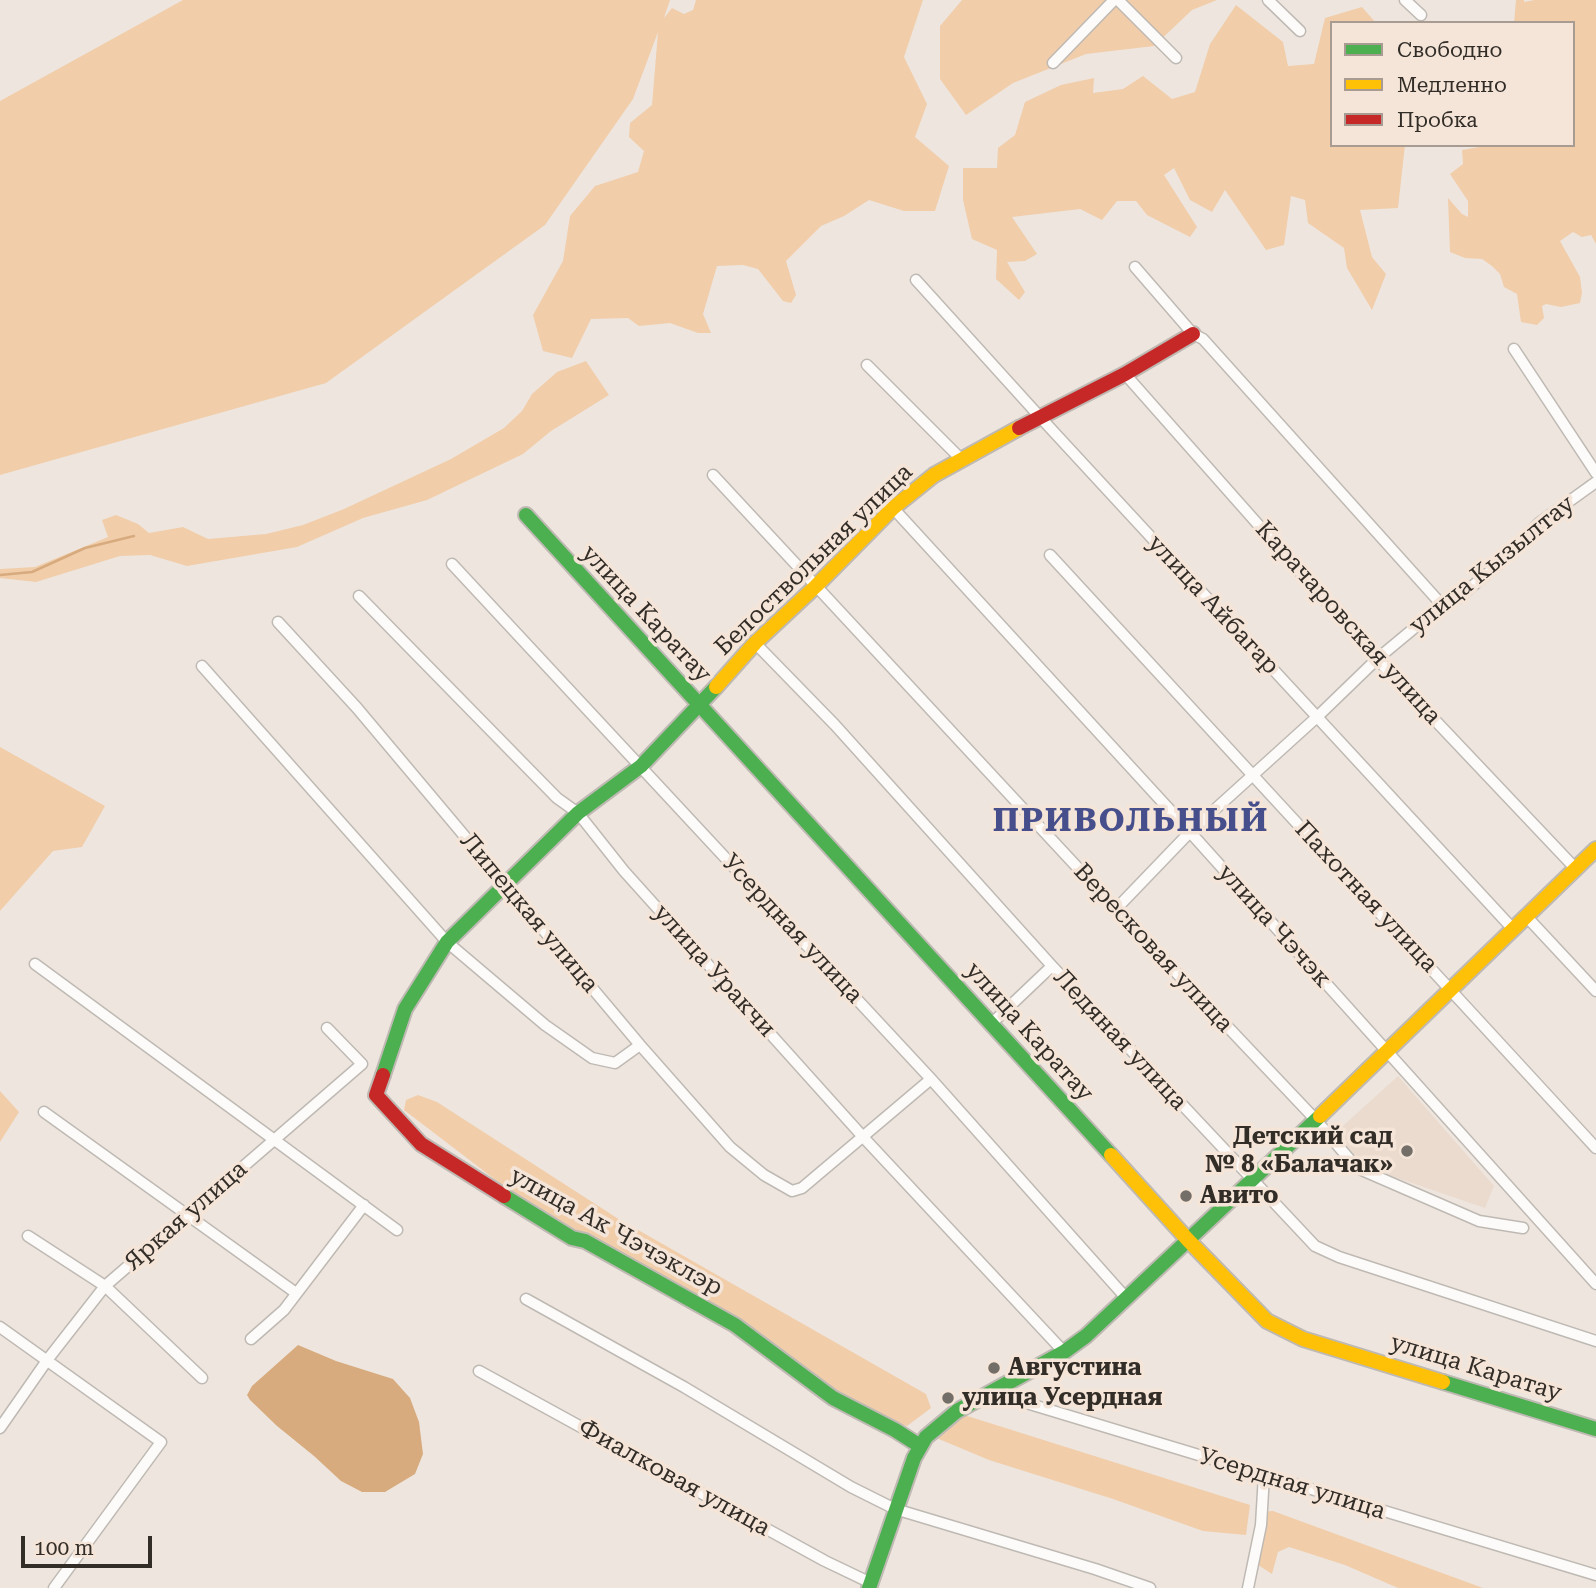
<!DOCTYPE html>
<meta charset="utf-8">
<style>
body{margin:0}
#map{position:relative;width:1596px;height:1588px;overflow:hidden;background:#eee6de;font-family:"Roboto Serif",serif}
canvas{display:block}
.legend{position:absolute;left:1330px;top:21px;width:245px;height:126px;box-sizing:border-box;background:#f4e5d8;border:2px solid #a79b92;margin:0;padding:9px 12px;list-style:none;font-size:21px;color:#332d28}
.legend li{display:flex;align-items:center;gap:14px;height:35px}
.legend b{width:35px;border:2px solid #a79b92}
.scale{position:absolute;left:21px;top:1536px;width:131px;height:32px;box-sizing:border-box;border:4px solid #332d28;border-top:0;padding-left:9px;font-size:21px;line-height:24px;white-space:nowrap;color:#332d28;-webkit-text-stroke:5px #f4e5d8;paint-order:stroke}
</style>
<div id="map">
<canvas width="1596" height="1588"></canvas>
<ul class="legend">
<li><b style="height:9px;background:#4caf50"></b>Свободно</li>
<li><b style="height:9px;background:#ffc107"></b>Медленно</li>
<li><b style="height:9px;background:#c62828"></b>Пробка</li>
</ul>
<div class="scale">100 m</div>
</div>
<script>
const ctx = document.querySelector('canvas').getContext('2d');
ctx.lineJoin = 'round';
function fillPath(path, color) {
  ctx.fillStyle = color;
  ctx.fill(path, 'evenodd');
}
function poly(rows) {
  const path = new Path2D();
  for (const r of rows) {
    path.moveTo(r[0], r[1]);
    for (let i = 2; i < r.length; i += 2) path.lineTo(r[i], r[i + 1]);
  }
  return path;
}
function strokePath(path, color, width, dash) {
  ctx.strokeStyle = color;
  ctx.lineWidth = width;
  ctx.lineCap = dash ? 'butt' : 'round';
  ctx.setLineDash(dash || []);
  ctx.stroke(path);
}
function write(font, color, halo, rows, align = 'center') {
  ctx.font = font + ' "Roboto Serif",serif';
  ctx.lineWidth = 7;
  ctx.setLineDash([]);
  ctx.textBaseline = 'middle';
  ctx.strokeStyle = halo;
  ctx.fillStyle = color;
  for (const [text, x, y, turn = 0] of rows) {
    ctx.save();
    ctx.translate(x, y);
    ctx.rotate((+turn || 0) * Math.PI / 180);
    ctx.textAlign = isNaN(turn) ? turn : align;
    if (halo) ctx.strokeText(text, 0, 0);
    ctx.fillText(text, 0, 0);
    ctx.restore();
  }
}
const built = poly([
 [1398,1076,1494,1186,1485,1208,1368,1168,1334,1134]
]);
const green = poly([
 [183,0,670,0,664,18,672,8,684,14,693,10,696,0,923,0,904,57,927,104,915,137,949,166,935,211,904,211,869,200,844,216,821,226,786,261,796,295,791,303,783,301,758,269,743,265,717,266,703,314,711,333,698,333,670,323,639,326,628,318,591,319,572,358,543,351,533,315,563,261,570,216,595,186,638,172,644,151,629,137,630,123,652,105,658,32,633,99,545,225,326,383,0,475,0,101],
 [962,0,1217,0,1192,10,1154,46,1086,54,1013,83,966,115,940,79,940,26],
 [1516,0,1524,0,1524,2,1535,0,1596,0,1596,244,1591,235,1582,237,1573,232,1560,241,1580,277,1582,293,1580,303,1561,307,1546,304,1542,306,1544,318,1537,325,1521,322,1517,294,1504,287,1500,274,1492,266,1482,259,1465,258,1450,252,1448,198,1462,214,1468,217,1468,201,1450,174,1463,164,1462,150,1479,147,1479,145,1573,145,1573,23,1514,23],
 [1236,5,1283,42,1288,66,1314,64,1325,18,1362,7,1376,23,1332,23,1332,145,1405,145,1398,208,1360,210,1372,257,1386,274,1372,310,1347,268,1344,248,1308,223,1305,200,1291,196,1284,245,1266,250,1225,190,1212,212,1190,200,1174,168,1164,175,1197,227,1190,237,1147,215,1136,201,1117,201,1102,220,1080,209,1012,217,1037,254,1025,261,1007,262,1025,292,1019,300,996,279,997,250,972,239,963,200,963,168,997,168,998,148,1015,135,1025,102,1061,85,1094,78,1093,93,1123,89,1143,76,1172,99,1195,92,1210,44],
 [586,361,609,395,551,431,523,454,427,500,363,518,297,547,187,566,150,555,120,556,36,582,0,578,0,569,35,567,108,537,102,520,116,515,138,524,149,533,183,527,208,539,266,534,303,525,344,509,451,459,504,428,522,411,532,394,557,372],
 [0,747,105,806,82,847,53,851,0,911],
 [0,1091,19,1112,0,1142],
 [418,1095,437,1102,617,1218,926,1394,931,1408,907,1426,891,1422,797,1368,497,1181,404,1110,406,1100],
 [961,1414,1250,1505,1246,1535,1203,1531,1113,1499,989,1460,934,1437],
 [1273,1511,1483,1588,1398,1588,1345,1565,1289,1547,1278,1552,1272,1574,1258,1565,1260,1512]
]);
const water = poly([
 [298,1345,336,1361,393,1379,410,1398,419,1422,423,1454,415,1474,385,1492,362,1492,341,1481,314,1456,277,1426,250,1400,247,1395,252,1386]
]);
const stream = poly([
 [0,575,32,572,85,548,134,536]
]);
const street = poly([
 [1118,0,1176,58],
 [1268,0,1300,31],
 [1405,0,1421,15],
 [1053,63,1114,0],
 [1135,267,1193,334,1203,339,1442,605],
 [916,280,1040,417,1512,928],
 [1514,349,1596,473],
 [867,365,962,460],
 [1125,374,1377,659,1575,868],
 [713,475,1116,909,1315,1119,1357,1168,1479,1221,1523,1228],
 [893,508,1190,832,1596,1284],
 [1050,555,1596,1148],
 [452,564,931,1079,1127,1299],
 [359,596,557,798,578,813,624,871,864,1138,1064,1352],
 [278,622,357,708,640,1045,730,1147,764,1175,792,1191,802,1188,931,1079],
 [755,643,835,725,1052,966,1315,1246,1339,1257,1596,1341],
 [202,666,447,942,545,1025,592,1058,615,1063,640,1045],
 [1116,909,1190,832,1317,717,1377,659,1442,605,1458,598,1499,564,1539,523,1596,482],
 [1526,916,1596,991],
 [35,964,397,1230],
 [991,1024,1052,966],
 [44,1112,296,1293],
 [28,1236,105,1286,202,1378],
 [526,1299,684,1387,851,1487,895,1509,1095,1569,1150,1588],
 [0,1327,161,1442,54,1588],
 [251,1339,284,1310,364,1205],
 [479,1371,825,1561,871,1583],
 [990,1392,1596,1575],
 [0,1428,48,1359,105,1286,362,1064,327,1028],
 [1248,1588,1261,1525,1264,1475]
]);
const fast = poly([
 [526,515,1111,1155],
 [383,1075,405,1009,447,942,578,813,641,766,716,687],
 [504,1196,572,1238,585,1241,735,1325,833,1398,895,1430,920,1446],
 [1443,1382,1596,1429],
 [869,1588,914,1458,926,1437,957,1411,1064,1352,1086,1336,1320,1116]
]);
const slow = poly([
 [716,687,755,643,816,586,893,508,934,475,1019,428],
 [1320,1116,1596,849],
 [1111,1155,1188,1240,1267,1321,1303,1339,1443,1382]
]);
const jam = poly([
 [1019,428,1125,374,1193,334],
 [383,1075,376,1095,421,1144,504,1196]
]);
const markers = [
 [1407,1151,7,"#746e68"],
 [1186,1196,7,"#746e68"],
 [994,1368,7,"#746e68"],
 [948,1398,7,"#746e68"]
];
const streetNames = [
 ["Белоствольная улица",814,560,-44],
 ["улица Кызылтау",1492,565,-39],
 ["улица Айбагар",1213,605,47],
 ["улица Каратау",646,614,47],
 ["Карачаровская улица",1348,623,48],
 ["Пахотная улица",1366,897,47],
 ["Липецкая улица",529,913,50],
 ["улица Чэчэк",1274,926,48],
 ["Усердная улица",792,929,47],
 ["Вересковая улица",1153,948,47],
 ["улица Уракчи",714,971,48],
 ["улица Каратау",1029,1032,48],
 ["Ледяная улица",1120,1040,47],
 ["Яркая улица",186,1216,-41],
 ["улица Ак Чэчэклэр",616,1232,29],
 ["улица Каратау",1476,1368,17],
 ["Фиалковая улица",674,1478,29],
 ["Усердная улица",1292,1484,17]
];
const poiNames = [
 ["Детский сад",1393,1137,"right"],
 ["№ 8 «Балачак»",1393,1165,"right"],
 ["Авито",1200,1196],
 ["Августина",1008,1368],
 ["улица Усердная",962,1398]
];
const districtNames = [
 ["ПРИВОЛЬНЫЙ",1131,822]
];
fillPath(built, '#ebdbce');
fillPath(green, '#f1cdaa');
fillPath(water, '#d7ab7e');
strokePath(stream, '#d7ab7e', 2.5);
strokePath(street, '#bfb9b3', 13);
strokePath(fast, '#bfb9b3', 18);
strokePath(slow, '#bfb9b3', 18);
strokePath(jam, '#bfb9b3', 18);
strokePath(street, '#fcfbfa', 10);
strokePath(fast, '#4caf50', 14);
strokePath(slow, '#ffc107', 14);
strokePath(jam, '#c62828', 14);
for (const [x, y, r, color] of markers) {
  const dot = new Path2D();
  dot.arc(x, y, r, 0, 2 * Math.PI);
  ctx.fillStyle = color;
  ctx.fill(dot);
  strokePath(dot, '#f4e5d8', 2.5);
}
write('24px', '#332d28', '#f4e5d8', streetNames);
write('bold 24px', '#332d28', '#f4e5d8', poiNames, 'left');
ctx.letterSpacing = '2px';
write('bold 32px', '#464f8c', '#f4e5d8', districtNames);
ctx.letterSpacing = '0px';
</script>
